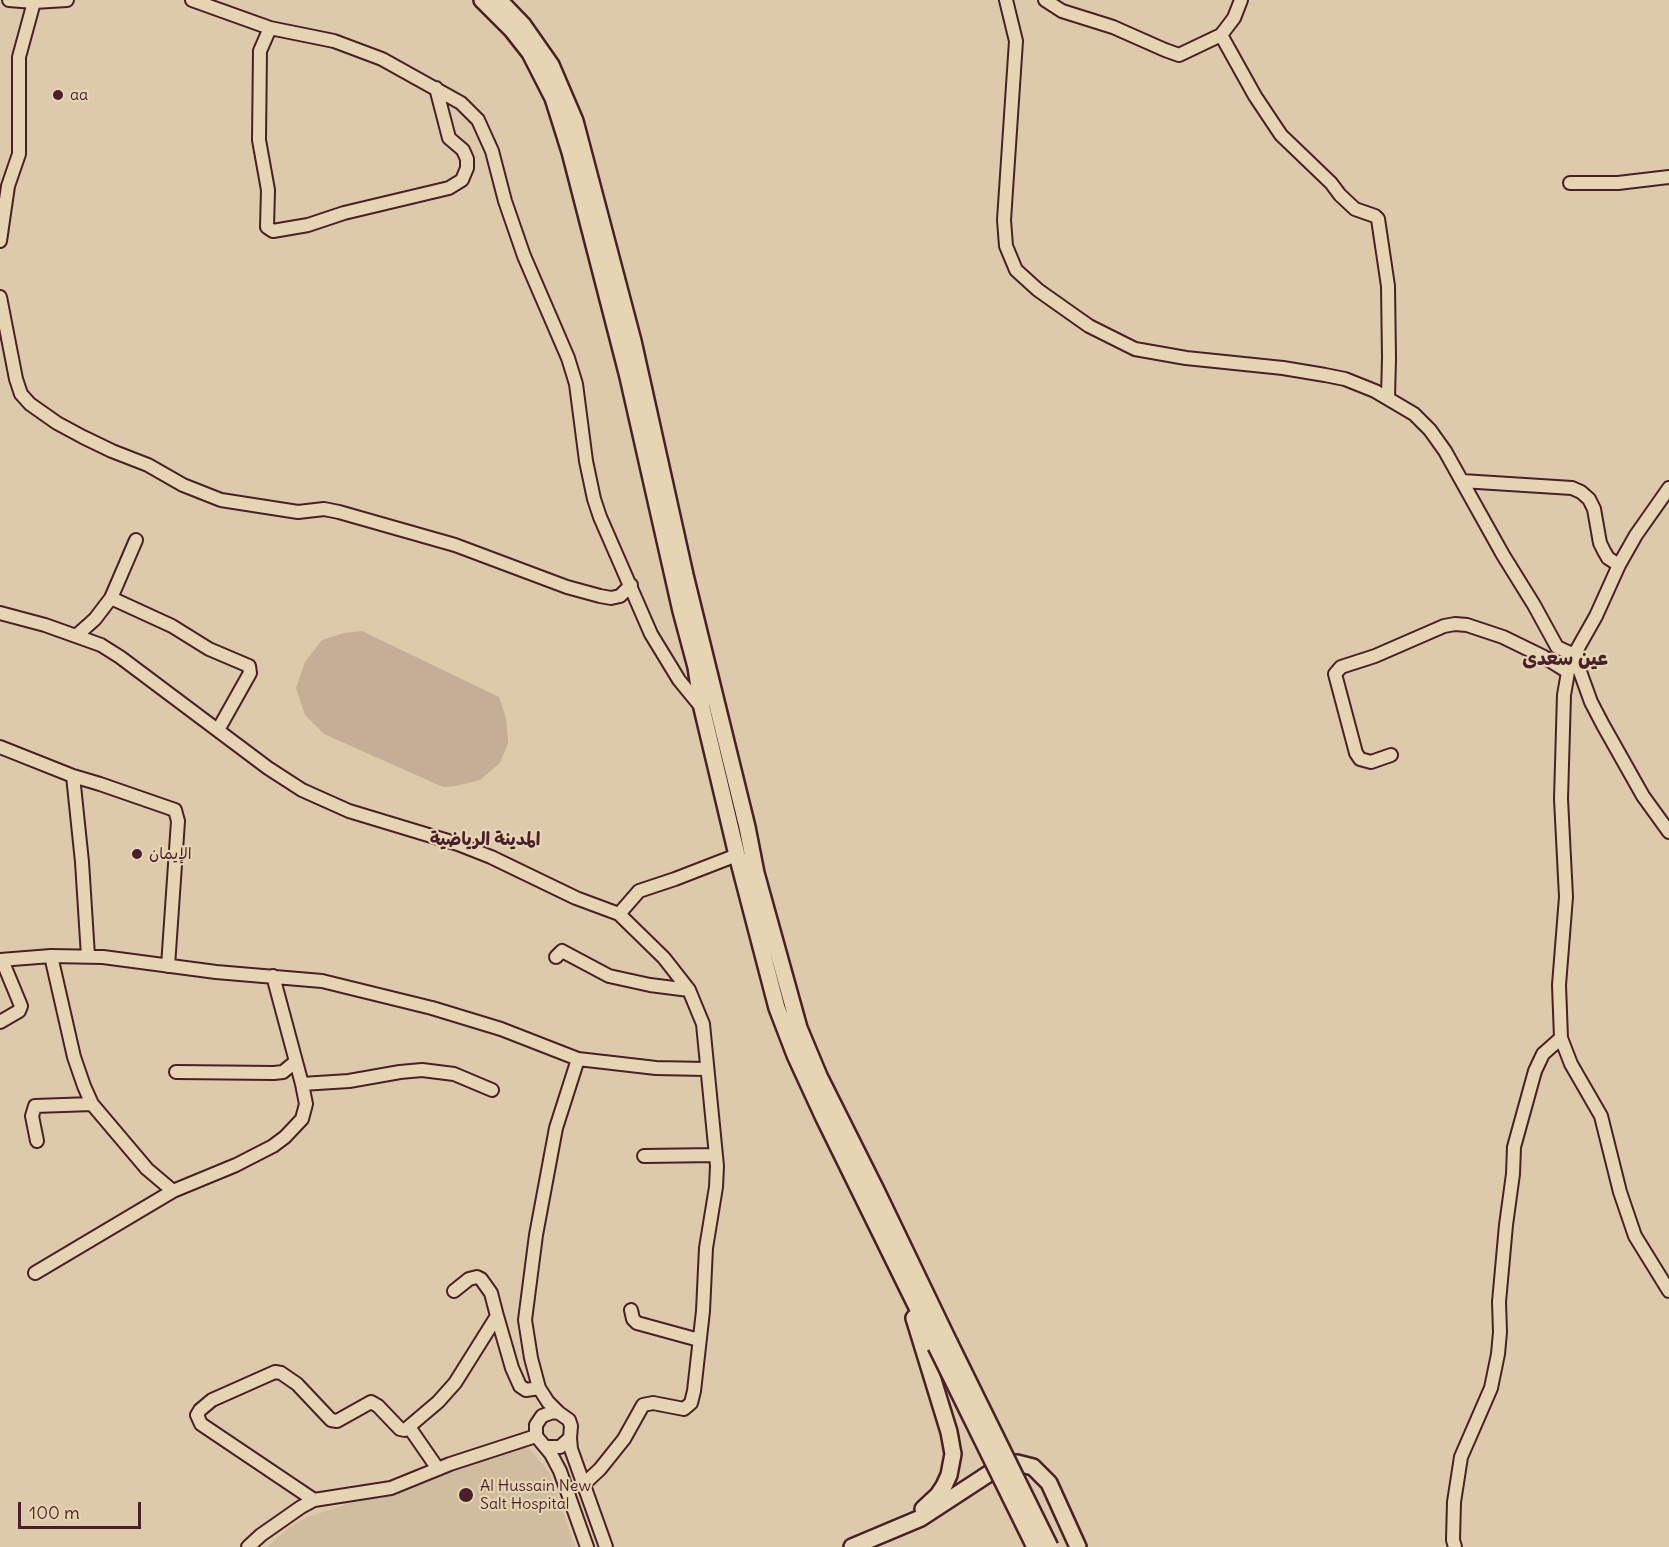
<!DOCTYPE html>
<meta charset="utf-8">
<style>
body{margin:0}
#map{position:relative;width:1669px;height:1547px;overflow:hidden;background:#ddcaaa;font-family:Delius,sans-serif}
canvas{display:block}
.scale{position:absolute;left:18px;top:1502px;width:123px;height:27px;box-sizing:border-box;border:3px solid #4a1f2b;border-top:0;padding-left:8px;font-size:18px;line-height:21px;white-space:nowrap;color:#4a1f2b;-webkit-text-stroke:4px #e6d5b2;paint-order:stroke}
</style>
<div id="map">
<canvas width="1669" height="1547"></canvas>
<div class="scale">100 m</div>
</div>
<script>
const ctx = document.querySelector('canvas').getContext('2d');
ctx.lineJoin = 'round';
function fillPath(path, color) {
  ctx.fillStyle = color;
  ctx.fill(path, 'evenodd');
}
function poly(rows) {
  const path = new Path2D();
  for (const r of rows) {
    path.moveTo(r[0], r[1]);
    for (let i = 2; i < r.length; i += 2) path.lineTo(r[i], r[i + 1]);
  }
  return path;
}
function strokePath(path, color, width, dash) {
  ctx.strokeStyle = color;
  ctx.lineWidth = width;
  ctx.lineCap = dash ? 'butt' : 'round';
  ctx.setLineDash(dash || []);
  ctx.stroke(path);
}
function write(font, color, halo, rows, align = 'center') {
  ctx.font = font + ' Delius,"Playpen Sans Arabic",sans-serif';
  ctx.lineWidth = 4.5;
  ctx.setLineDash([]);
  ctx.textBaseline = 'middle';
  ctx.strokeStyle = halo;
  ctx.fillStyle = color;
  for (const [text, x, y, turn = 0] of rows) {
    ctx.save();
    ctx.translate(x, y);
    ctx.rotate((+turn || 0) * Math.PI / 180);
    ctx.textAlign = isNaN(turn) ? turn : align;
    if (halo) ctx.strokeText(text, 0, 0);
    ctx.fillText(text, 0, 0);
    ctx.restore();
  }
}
const built = poly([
 [518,1447,530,1449,549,1472,575,1547,267,1547,291,1526,308,1517]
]);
const green = poly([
 [362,631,499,697,506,718,508,743,500,763,480,780,456,786,443,787,324,734,305,715,296,688,305,662,322,640,344,633]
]);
const minor = poly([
 [9,0,34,2,67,0],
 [192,0,270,28,334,41,382,59,461,103,478,120,492,151,505,201,524,256,568,358,576,384,586,461,594,499,600,517,651,634,679,680,702,708],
 [1006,0,1016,41,1004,220,1006,246,1016,270,1038,290,1089,326,1135,349,1186,358,1283,368,1325,375,1345,379,1375,391,1414,414,1430,430,1445,451,1503,555,1534,605,1557,647,1574,655,1591,702,1603,725,1643,796,1669,832],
 [1045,0,1062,11,1113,27,1165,50,1179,55,1221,35,1234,18,1241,0],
 [270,28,260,51,259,140,268,190,267,227,273,231,308,225,344,213,449,188,462,180,467,168,467,159,463,150,449,138,436,88],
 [1221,35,1255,96,1281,135,1331,183,1340,195,1355,209,1375,216,1378,219,1388,286,1389,358,1388,398],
 [1570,183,1618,183,1669,177],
 [0,241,8,186,19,154,19,57,34,2],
 [0,297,16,379,21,394,30,404,57,423,83,437,112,451,148,465,183,485,221,500,298,512,324,509,339,512,455,545,567,587,600,596,611,598,620,596,631,585],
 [1462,481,1572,488,1581,492,1589,499,1594,509,1600,543,1604,551,1608,558,1619,565],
 [1669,488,1636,535,1619,565,1596,616,1570,662,1568,672,1564,695,1561,799,1566,897,1559,985,1561,1038,1571,1064,1601,1116,1620,1192,1635,1236,1669,1291],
 [111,598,172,626,209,649,249,666,250,673,218,730],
 [0,613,45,625,101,645,120,657,268,768,302,790,349,811,458,844,491,857,576,898,619,914,664,958,689,990,703,1024,717,1166,716,1187,706,1248,703,1311,694,1391,691,1403,684,1409,653,1403,643,1405,624,1439,600,1469,584,1484],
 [76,636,95,619,111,598,136,540],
 [0,747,73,776,100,784,175,810,178,821,168,966],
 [1391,755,1371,762,1360,759,1356,753,1335,674,1341,667,1375,656,1444,626,1455,624,1467,625,1503,637,1544,657,1568,672],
 [73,776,82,862,88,956],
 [619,914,639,891,675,879,737,855],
 [556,957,562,951,609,976,650,985,689,990],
 [0,960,51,956,103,957,216,972,322,981,432,1008,501,1029,578,1059,656,1068,706,1069],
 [0,1022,19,1011,21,1006,2,960],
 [176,1072,274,1073,283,1072,295,1062],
 [302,1084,349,1081,400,1072,422,1070,454,1074,492,1090],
 [37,1141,32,1116,35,1106,92,1104],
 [644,1156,716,1155],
 [173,1191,236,1165,273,1146,285,1137,302,1119,306,1104,302,1084,273,976],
 [35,1273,173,1191,147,1169,92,1104,84,1086,74,1057,51,956],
 [454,1291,469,1279,477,1277,481,1279,491,1293,497,1316],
 [631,1310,633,1319,637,1323,699,1340],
 [559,1413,548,1402,539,1388,531,1358,525,1320,536,1235,556,1128,578,1059],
 [409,1427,438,1469],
 [570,1438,571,1449,606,1547],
 [546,1447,560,1447,570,1438,571,1426,569,1420,559,1413,553,1412,542,1416,536,1425,536,1436,551,1454,560,1471,587,1547],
 [314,1500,201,1424,197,1415,200,1410,212,1400,275,1372,281,1373,297,1384,331,1420,337,1421,371,1402,378,1406,400,1429,405,1430,438,1402,455,1383,497,1316,512,1368,520,1386,526,1390,539,1388],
 [248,1547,261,1535,301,1507,314,1500,391,1488,450,1464,536,1436],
 [1455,1547,1453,1540,1454,1502,1461,1457,1491,1388,1498,1354,1500,1332,1499,1302,1506,1225,1513,1174,1514,1147,1535,1071,1543,1054,1561,1038]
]);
const major = poly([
 [482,0,512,30,530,53,553,98,570,152,628,377,681,611,696,667,702,708,737,855,777,1008,795,1055,824,1118,936,1346],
 [499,0,523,25,551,65,575,121,633,341,685,575,747,827,756,873,799,1028,819,1076,877,1192,949,1342],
 [914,1318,949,1432,953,1454,949,1475,944,1486,938,1495,923,1509],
 [852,1547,921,1518,999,1467,1017,1463,1033,1467,1049,1483,1078,1547]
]);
const majorBridge = poly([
 [949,1342,1050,1547],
 [936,1346,1035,1547]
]);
const markers = [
 [58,95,6,"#4a1f2b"],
 [137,854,6,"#4a1f2b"],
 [466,1495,8,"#4a1f2b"]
];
const poiNames = [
 ["aa",70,95],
 ["الإيمان",149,854],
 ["Al Hussain New",480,1486],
 ["Salt Hospital",480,1504]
];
const neighbourhoodNames = [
 ["المدينة الرياضية",485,840]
];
const quarterNames = [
 ["عين سعدى",1565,659]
];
fillPath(built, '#d0bc9f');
fillPath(green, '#c4ae95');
strokePath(minor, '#4a1f2b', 16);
strokePath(major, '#4a1f2b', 20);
strokePath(minor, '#e6d5b2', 12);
strokePath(major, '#e6d5b2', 15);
strokePath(majorBridge, '#4a1f2b', 20, []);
strokePath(majorBridge, '#e6d5b2', 15);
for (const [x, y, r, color] of markers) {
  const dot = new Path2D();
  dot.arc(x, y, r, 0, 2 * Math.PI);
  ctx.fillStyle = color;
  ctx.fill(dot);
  strokePath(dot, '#e6d5b2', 2);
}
write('16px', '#4a1f2b', '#e6d5b2', poiNames, 'left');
write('bold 18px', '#4a1f2b', '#e6d5b2', neighbourhoodNames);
write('bold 20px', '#4a1f2b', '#e6d5b2', quarterNames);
</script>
